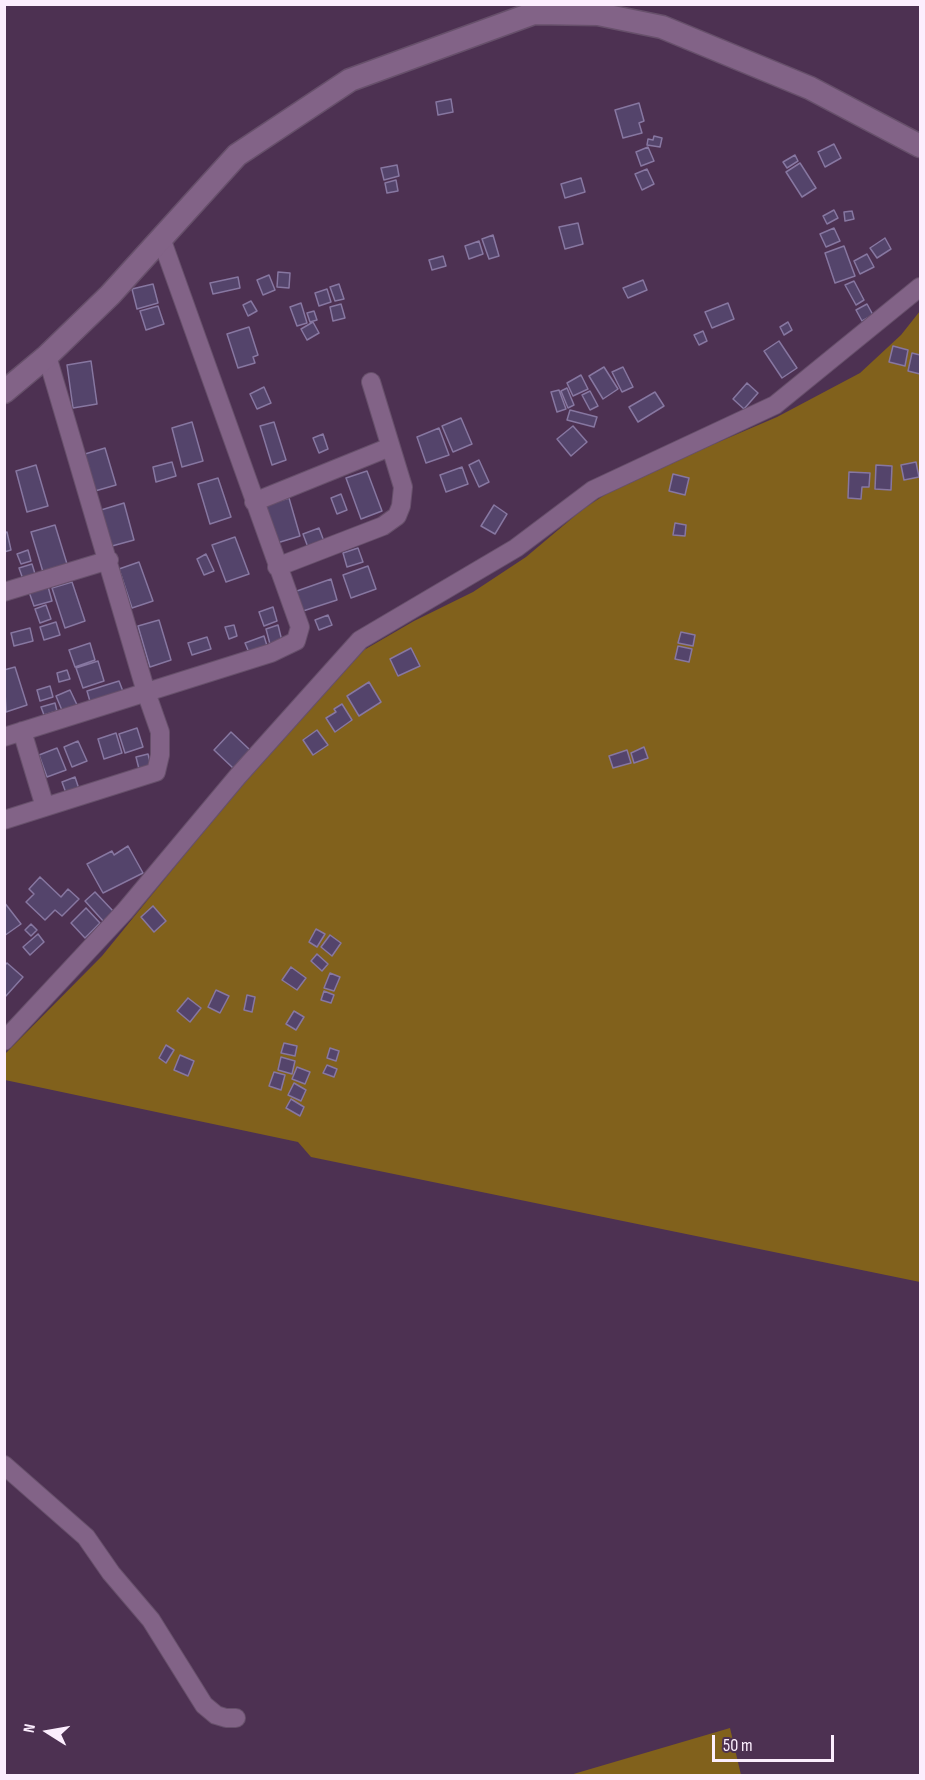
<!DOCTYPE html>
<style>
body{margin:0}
#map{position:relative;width:925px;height:1780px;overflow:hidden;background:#4d3152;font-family:"Sofia Sans Condensed",sans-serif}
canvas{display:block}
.frame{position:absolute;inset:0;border:6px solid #fceefe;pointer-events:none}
.north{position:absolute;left:18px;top:1702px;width:60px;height:60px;-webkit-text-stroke:4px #4d3152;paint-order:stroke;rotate:281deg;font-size:16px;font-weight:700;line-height:24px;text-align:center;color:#fceefe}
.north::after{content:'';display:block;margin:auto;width:21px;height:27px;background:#fceefe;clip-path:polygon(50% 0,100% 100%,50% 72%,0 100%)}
.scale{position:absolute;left:712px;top:1735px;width:122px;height:27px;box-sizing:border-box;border:3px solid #fceefe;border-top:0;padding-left:8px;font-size:18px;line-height:21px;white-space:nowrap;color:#fceefe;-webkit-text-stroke:4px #4d3152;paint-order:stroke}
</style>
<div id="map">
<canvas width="925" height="1780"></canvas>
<div class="frame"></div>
<div class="north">N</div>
<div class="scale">50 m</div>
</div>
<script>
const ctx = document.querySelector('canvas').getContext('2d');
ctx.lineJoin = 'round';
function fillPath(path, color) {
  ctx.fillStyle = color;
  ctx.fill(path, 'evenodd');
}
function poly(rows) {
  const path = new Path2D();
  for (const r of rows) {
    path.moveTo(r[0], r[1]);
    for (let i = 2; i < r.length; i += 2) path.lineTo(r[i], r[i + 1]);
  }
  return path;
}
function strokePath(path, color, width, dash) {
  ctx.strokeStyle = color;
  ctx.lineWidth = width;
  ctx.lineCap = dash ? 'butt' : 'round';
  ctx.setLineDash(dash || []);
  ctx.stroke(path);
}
const green = poly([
 [920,311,920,1282,311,1157,298,1142,5,1080,5,1054,102,956,247,778,364,650,414,621,473,592,526,557,583,509,623,483,777,417,860,373,901,335],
 [730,1728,741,1775,570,1775]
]);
const building = poly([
 [451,99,453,112,438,115,436,102,451,99],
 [639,103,644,121,639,123,642,133,623,138,615,110,639,103],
 [654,136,662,138,660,147,647,145,648,139,653,140,654,136],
 [834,144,841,158,825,167,818,152,834,144],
 [648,147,654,161,641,166,636,152,648,147],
 [795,155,798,161,787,168,783,162,795,155],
 [800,163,816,188,802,197,786,172,800,163],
 [397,165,399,176,384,180,381,168,397,165],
 [647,169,654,184,642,190,635,174,647,169],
 [581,178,585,192,565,198,561,184,581,178],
 [396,180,398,191,387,193,385,183,396,180],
 [834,210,838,218,827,224,823,216,834,210],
 [852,211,854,219,845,221,844,212,852,211],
 [578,223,583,244,565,249,559,227,578,223],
 [834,228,840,241,826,247,820,234,834,228],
 [493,235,499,256,489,259,482,239,493,235],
 [885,238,891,249,877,258,870,248,885,238],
 [479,241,483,254,469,259,465,246,479,241],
 [844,246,855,276,835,283,825,253,844,246],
 [867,254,874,267,860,274,854,261,867,254],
 [443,256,446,266,432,270,429,260,443,256],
 [278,272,290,273,289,288,277,287,278,272],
 [269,275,275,290,263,295,257,280,269,275],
 [238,277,240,288,213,294,210,283,238,277],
 [643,280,647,290,628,298,623,288,643,280],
 [854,281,864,300,856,305,845,285,854,281],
 [153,284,158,303,137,309,132,289,153,284],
 [339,284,344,299,335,301,330,287,339,284],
 [327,289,331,302,319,306,315,293,327,289],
 [251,301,257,311,248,316,243,305,251,301],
 [301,303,307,323,297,326,290,307,301,303],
 [728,303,734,319,712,328,705,312,728,303],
 [341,304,345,318,333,321,330,307,341,304],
 [867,304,873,315,862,321,856,310,867,304],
 [158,306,164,324,146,330,140,311,158,306],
 [314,311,317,320,310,322,307,313,314,311],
 [313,322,319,333,307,340,301,329,313,322],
 [788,322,792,330,784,335,780,327,788,322],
 [249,327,258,355,253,357,255,363,238,368,227,334,249,327],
 [703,331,707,341,699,345,694,335,703,331],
 [779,341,797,368,782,378,764,351,779,341],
 [893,346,908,350,905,366,889,362,893,346],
 [912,353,920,355,920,374,908,371,912,353],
 [91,361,97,404,73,408,67,365,91,361],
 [604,367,618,389,603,399,589,376,604,367],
 [623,367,633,387,622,392,612,372,623,367],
 [581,375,588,389,573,396,567,383,581,375],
 [747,383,758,393,744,409,733,399,747,383],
 [264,387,271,403,257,409,250,394,264,387],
 [567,388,574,405,568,408,561,391,567,388],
 [559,390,566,409,557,412,551,392,559,390],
 [590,391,598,406,590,410,582,395,590,391],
 [655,392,664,406,638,422,629,407,655,392],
 [570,410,597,417,594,427,567,420,570,410],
 [461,418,472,444,453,452,442,426,461,418],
 [192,422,203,461,182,467,172,428,192,422],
 [274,422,286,460,272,465,260,426,274,422],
 [573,426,587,442,571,456,557,439,573,426],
 [439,428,449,455,426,463,417,437,439,428],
 [323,434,328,449,319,453,313,438,323,434],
 [105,448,116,485,95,491,85,454,105,448],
 [479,460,489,482,479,487,469,465,479,460],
 [172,462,176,476,156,482,153,467,172,462],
 [916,462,919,477,904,480,901,465,916,462],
 [36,465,48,506,27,512,16,471,36,465],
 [876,465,892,466,891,490,875,489,876,465],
 [462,467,468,484,446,492,440,475,462,467],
 [367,471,382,511,361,519,346,478,367,471],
 [849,472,870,473,869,487,862,487,861,499,848,498,849,472],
 [673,474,689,478,685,495,669,491,673,474],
 [218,478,231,517,210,524,198,484,218,478],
 [341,494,347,510,337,514,331,498,341,494],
 [289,498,300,536,277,543,266,505,289,498],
 [124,503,134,540,112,546,101,510,124,503],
 [494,505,507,514,495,534,481,526,494,505],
 [675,523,686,525,685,536,673,535,675,523],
 [55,525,67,564,43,572,31,532,55,525],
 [319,528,325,544,309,550,303,534,319,528],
 [7,532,11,550,4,552,4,533,7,532],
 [235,537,249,574,226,582,212,545,235,537],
 [358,548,363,562,347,567,343,553,358,548],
 [28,550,31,561,21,564,17,554,28,550],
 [206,554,214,571,204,575,197,559,206,554],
 [139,562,153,601,132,608,119,569,139,562],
 [32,564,36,577,24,582,19,568,32,564],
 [368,566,376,589,351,598,343,575,368,566],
 [331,579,337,600,300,612,294,592,331,579],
 [72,582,85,621,65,628,52,588,72,582],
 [47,583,52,601,34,606,28,589,47,583],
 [46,605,51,619,40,623,35,609,46,605],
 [273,607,277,621,264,626,259,612,273,607],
 [328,615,332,625,319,630,315,620,328,615],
 [159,620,171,660,150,667,138,626,159,620],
 [56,622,60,635,44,640,40,627,56,622],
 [234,625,237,636,229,639,225,627,234,625],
 [278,625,283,645,271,648,266,629,278,625],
 [30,628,33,641,14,646,11,633,30,628],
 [681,632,695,635,693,646,678,643,681,632],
 [264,636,268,649,250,655,245,643,264,636],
 [207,637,211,649,192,655,188,643,207,637],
 [90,643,95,660,75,667,69,650,90,643],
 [678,646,692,649,689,662,675,659,678,646],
 [411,648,420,666,398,676,390,659,411,648],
 [98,661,104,681,83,688,76,668,98,661],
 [15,667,27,705,6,712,4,670,15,667],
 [67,670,70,679,59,682,57,673,67,670],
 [119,681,124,694,91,705,87,691,119,681],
 [369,682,381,702,359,716,347,696,369,682],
 [50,686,53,697,40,701,37,690,50,686],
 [70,690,79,709,64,715,56,696,70,690],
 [55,703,57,711,44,715,41,707,55,703],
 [342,704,352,720,335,732,326,718,336,712,334,709,342,704],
 [137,728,143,747,125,753,119,734,137,728],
 [317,730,328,745,313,755,303,740,317,730],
 [231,732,250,750,233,768,214,750,231,732],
 [116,733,122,753,104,759,98,739,116,733],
 [78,741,87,761,72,767,64,747,78,741],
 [644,747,648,758,634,763,631,753,644,747],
 [57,748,66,770,47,777,39,755,57,748],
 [627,750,631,763,613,768,609,756,627,750],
 [148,754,151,766,139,769,136,757,148,754],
 [75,777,79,789,66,793,62,782,75,777],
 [128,846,143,873,103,893,87,864,112,851,114,855,128,846],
 [40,877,61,897,68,889,79,899,62,916,55,910,45,920,26,902,34,894,29,889,40,877],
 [95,892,114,912,104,922,85,901,95,892],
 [4,902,21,924,4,936,4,902],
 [153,906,166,921,154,932,141,917,153,906],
 [86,908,100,923,85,938,71,923,86,908],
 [31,924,37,930,31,936,25,930,31,924],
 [316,929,325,934,317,947,309,942,316,929],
 [38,934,44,942,30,955,23,947,38,934],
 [330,935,341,943,332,956,321,947,330,935],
 [317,954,328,964,322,971,311,961,317,954],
 [7,963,23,977,5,997,4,966,7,963],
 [291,967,306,978,297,990,282,980,291,967],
 [330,973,340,977,334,991,324,988,330,973],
 [216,990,229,996,220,1013,208,1007,216,990],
 [324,991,334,995,331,1003,321,1000,324,991],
 [247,995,255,997,252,1012,244,1010,247,995],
 [188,998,201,1008,190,1022,177,1011,188,998],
 [294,1011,304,1017,296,1030,286,1024,294,1011],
 [284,1043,297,1046,295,1056,281,1053,284,1043],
 [166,1045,174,1050,166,1063,159,1058,166,1045],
 [330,1048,339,1051,336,1061,327,1058,330,1048],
 [180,1055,194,1061,188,1076,174,1070,180,1055],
 [281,1057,295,1061,292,1074,278,1070,281,1057],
 [327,1065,337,1069,334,1077,323,1073,327,1065],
 [297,1067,310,1072,305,1084,292,1079,297,1067],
 [274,1072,285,1075,281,1090,269,1086,274,1072],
 [294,1083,306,1090,301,1101,288,1095,294,1083],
 [291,1099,304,1107,300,1116,286,1108,291,1099]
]);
const minor = poly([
 [254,502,390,447],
 [277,567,383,526,397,516,401,506,403,487,371,382],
 [4,592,109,560],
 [22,731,45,807],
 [4,737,271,653,296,641,300,627,161,238],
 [4,820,156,772,160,755,160,732,146,692,47,356],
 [4,1041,125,911,238,776,360,640,516,548,593,490,775,405,920,287],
 [4,1465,86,1537,111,1573,151,1620,204,1705,216,1715,226,1718,236,1718]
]);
const tertiary = poly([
 [4,392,47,356,110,295,237,155,350,80,534,13,598,14,662,27,810,88,920,146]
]);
fillPath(green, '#81611c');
fillPath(building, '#54446b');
strokePath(building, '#8777a1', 1.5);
strokePath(minor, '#67506b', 20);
strokePath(tertiary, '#67506b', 25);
strokePath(minor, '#826387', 18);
strokePath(tertiary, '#826387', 22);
</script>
